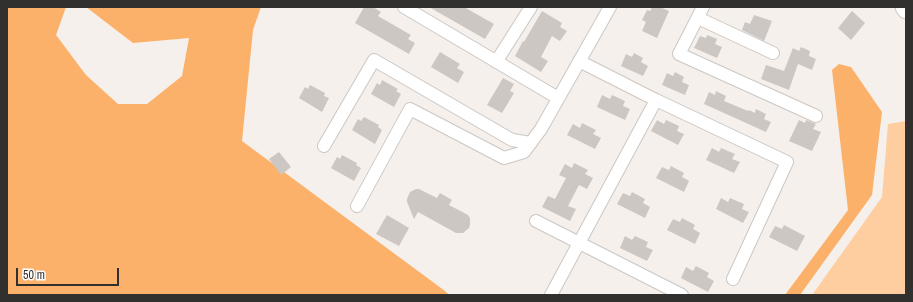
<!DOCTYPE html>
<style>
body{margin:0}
#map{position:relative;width:913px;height:302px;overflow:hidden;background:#f5f0eb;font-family:"Archivo Narrow",sans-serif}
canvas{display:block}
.frame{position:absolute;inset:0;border:8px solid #32302e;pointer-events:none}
.scale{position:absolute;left:16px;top:268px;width:103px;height:18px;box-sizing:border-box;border:2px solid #32302e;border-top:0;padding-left:5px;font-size:12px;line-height:14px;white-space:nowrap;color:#32302e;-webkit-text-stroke:3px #fefefe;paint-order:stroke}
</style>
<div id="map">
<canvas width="913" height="302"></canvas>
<div class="frame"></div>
<div class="scale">50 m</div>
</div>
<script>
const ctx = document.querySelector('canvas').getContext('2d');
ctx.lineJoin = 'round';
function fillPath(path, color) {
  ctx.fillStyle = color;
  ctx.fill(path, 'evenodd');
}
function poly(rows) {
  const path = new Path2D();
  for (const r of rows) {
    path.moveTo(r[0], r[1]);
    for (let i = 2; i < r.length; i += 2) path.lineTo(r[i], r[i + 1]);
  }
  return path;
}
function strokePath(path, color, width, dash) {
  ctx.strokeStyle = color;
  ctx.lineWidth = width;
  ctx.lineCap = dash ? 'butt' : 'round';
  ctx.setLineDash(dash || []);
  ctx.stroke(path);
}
const green = poly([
 [906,121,906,295,812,295,882,197,888,124]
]);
const forest = poly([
 [7,7,66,7,56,35,86,75,118,104,147,104,182,76,189,38,133,43,86,7,261,7,253,30,242,141,445,291,449,295,7,295],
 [839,64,851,67,882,112,872,195,800,295,785,295,848,210,832,70]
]);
const building = poly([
 [364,7,373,7,381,12,378,16,411,35,408,39,415,43,409,54,355,23],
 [429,7,464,7,494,24,485,39],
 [652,7,660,7,669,11,657,38,642,31,646,22,642,20,647,10,650,11],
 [542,11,562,23,560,27,567,31,560,41,552,36,541,57,548,61,541,72,515,56,523,41,524,42],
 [852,11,865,23,851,40,838,28],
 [754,15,772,21,764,41,742,30,745,22,750,24],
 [707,35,717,39,715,44,722,47,717,58,694,48,700,36,706,38],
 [801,47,810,51,809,56,816,59,812,70,798,64,789,90,761,79,766,65,784,71,793,48,799,51],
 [440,52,460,64,457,68,464,72,458,83,431,67],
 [634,53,643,58,641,62,648,66,643,76,621,66,626,54,632,57],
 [675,72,684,77,682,82,689,85,685,95,662,85,667,73,673,76],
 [503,78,514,84,510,91,514,93,502,113,487,105],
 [382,80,398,89,396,91,401,94,394,107,371,94,377,83,380,85],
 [310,85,325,93,324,96,329,98,322,112,299,98,305,87,308,89],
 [716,91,726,96,724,101,748,111,749,110,755,113,756,109,766,114,764,119,771,122,766,132,704,104,709,92,715,95],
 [602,95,610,99,612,95,625,101,623,106,630,109,625,120,597,107],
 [364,117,379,125,378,127,382,130,375,144,352,130,358,119,361,121],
 [657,120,664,124,666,120,679,126,677,131,684,134,678,145,651,131],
 [799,120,805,123,806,120,816,124,813,129,821,132,812,151,789,141],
 [582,123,596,130,593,134,601,138,595,149,567,135,573,124,580,128],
 [712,148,719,152,721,148,735,154,732,159,740,162,734,173,706,160],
 [279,152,291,167,281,175,269,159],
 [342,155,357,163,356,165,361,168,354,181,331,168,337,157,340,159],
 [574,163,588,170,585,174,593,178,587,189,579,185,568,206,576,209,570,221,542,207,548,196,555,199,566,178,559,175,565,164,572,168],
 [671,166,684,173,682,177,689,181,684,192,656,178,662,167,669,170],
 [416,189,419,189,437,198,440,193,452,200,449,205,468,215,470,218,470,225,469,228,463,233,456,233,418,212,414,219,407,202,407,199,410,192],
 [632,192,645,199,643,203,650,207,645,218,617,204,623,193,630,196],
 [721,198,728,202,730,198,744,204,742,209,749,212,743,223,716,209],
 [387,215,409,228,399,246,376,234],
 [682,218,695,225,693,229,700,233,695,244,667,230,673,219,680,222],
 [784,225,805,236,797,251,769,237,775,226,782,229],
 [625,236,632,240,635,236,648,242,646,247,653,250,647,261,620,248],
 [696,266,709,273,707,277,714,281,708,292,681,278,686,267,693,271]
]);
const street = poly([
 [404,7,558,98],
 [703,7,679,54,816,116],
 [698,18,773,53],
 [579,61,656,100,787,162,733,279],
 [496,62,531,7],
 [324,146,374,60,512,140,531,143],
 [357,206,410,109,504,158,524,152,541,129,610,7],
 [536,221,682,295],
 [551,295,656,100]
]);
const secondary = poly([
 [904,7,906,10]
]);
fillPath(green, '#fecea1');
fillPath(forest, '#fbb169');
fillPath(building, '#ccc7c2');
strokePath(street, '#ccc7c3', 14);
strokePath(secondary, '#ccc7c3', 19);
strokePath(street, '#fff', 12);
strokePath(secondary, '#fff', 17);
</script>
